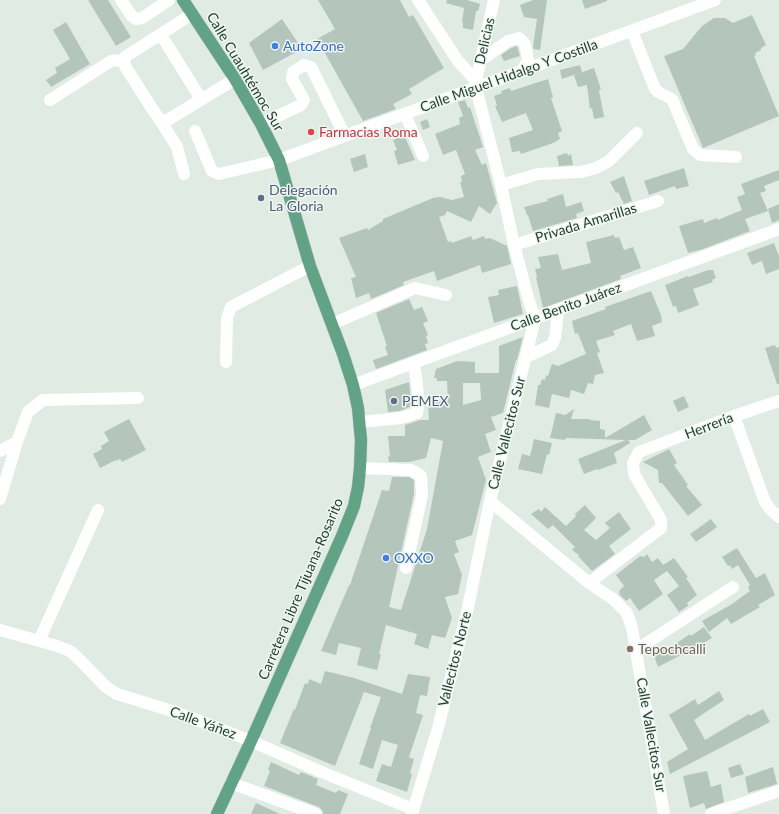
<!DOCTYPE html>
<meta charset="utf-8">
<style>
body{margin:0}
canvas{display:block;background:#dfebe3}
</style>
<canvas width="779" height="814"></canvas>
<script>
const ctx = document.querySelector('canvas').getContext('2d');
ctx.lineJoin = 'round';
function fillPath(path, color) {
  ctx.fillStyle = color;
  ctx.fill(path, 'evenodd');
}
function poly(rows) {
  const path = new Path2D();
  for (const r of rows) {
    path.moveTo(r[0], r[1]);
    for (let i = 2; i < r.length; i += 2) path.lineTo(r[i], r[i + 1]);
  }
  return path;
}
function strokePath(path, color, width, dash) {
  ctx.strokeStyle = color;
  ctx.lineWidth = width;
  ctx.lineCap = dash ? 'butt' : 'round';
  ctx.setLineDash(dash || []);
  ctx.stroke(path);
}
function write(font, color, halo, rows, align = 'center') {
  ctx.font = font + ' Lato,sans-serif';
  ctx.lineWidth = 3;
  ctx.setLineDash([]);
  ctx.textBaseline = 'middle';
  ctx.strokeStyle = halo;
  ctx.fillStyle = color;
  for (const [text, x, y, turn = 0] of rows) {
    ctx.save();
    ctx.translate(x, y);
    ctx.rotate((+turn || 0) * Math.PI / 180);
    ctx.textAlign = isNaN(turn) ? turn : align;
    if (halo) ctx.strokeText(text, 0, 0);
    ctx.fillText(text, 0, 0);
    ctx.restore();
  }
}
const building = poly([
 [88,0,108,0,131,37,116,46],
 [318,0,400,0,409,17,413,15,444,68,409,89,412,94,393,104,396,109,363,121,317,39,335,29],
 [447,0,467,0,480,4,478,11,476,11,473,30,463,28,463,23,462,22,464,8,446,3],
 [533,0,547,0,540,50,534,49,533,47,537,19,524,17,520,5],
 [582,0,607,0,607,1,585,9],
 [752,15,766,45,761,48,761,50,755,53,756,55,754,56,779,116,703,148,664,56,683,49,702,26,714,18,725,18,733,23],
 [282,19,302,49,263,70,249,43],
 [66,22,90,64,51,87,46,80,57,73,55,68,70,59,53,30],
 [517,46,520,56,504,61,501,55,511,48],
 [580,65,582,72,562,79,560,70],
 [594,68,601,89,599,90,604,117,594,119,592,108,590,109,587,85,578,87,574,75],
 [548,79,553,97,551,98,562,131,558,133,560,139,553,143,521,154,520,151,512,152,509,138,533,130,526,113,502,122,495,106,497,105,494,96,502,93,501,91,510,88,511,91],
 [465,100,468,108,470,107,483,147,475,150,482,165,486,163,497,203,490,214,479,206,471,222,447,211,445,215,439,217,448,242,451,241,452,243,471,236,473,240,484,236,485,239,490,238,507,246,511,264,482,273,480,265,437,281,434,271,403,282,404,285,371,299,369,293,356,298,351,278,356,277,339,238,367,228,368,230,383,221,383,219,433,198,440,197,452,200,464,197,460,182,462,182,461,176,465,174,456,150,443,155,435,134,460,124,459,118,463,116,458,102],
 [427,119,430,127,423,130,420,122],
 [402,136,403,138,405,137,415,160,398,165,394,151,397,150,393,140],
 [567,153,568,156,571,154,573,165,559,166,557,156],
 [365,154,368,167,354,172,350,159],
 [684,168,689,186,676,189,675,186,649,195,644,181],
 [779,170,779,180,764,186,766,191,760,193,768,211,745,219,750,231,703,249,688,253,679,226,703,219,704,223,717,218,718,220,742,210,737,197,745,194,741,184],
 [624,176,632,201,624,204,618,192,616,193,610,182],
 [563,194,566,207,581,202,584,211,576,214,577,218,533,231,528,215,527,215,524,207,548,201,547,199],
 [779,204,779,220,772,223,768,209],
 [614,235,615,238,619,237,624,250,633,247,641,268,620,276,621,279,543,308,536,277,537,277,535,269,541,268,538,257,558,254,562,270,591,263,586,242],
 [774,243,779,256,779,269,766,274,762,261,752,265,747,253],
 [708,270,713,270,716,278,712,280,713,282,693,289,699,305,678,313,676,306,673,307,665,285,688,276,689,277],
 [517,286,523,314,494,323,488,297,499,295,498,290],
 [651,291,661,315,662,322,652,326,655,336,637,341,631,324,613,331,615,335,596,341,600,352,597,353,604,373,595,375,593,384,588,383,584,394,571,390,569,398,552,394,549,408,535,405,538,385,540,385,542,379,545,380,546,375,548,376,552,364,558,366,586,354,578,333,575,334,572,321,606,309,605,307],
 [409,299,414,310,422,307,428,321,423,323,428,335,426,336,428,343,425,344,427,350,376,369,373,360,388,355,385,347,387,346,376,313],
 [523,337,517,360,516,360,503,413,491,417,496,430,485,434,491,452,478,457,486,480,472,535,455,541,459,552,454,554,462,575,458,594,445,597,452,618,445,638,432,635,428,649,414,644,417,634,386,625,379,654,381,654,377,670,357,665,361,648,339,643,336,655,321,651,349,585,350,585,382,490,389,491,392,477,409,477,414,480,414,494,389,607,401,610,427,529,443,441,431,438,426,458,409,462,389,462,388,456,390,457,388,436,405,436,405,425,420,420,429,420,428,403,448,401,447,381,437,381,437,378,434,378,436,369,457,361,475,362,475,373,499,373,499,346],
 [463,383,480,383,481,400,463,405],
 [775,345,776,348,779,347,779,384,777,384,765,348],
 [409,382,411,401,410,407,399,411,388,412,385,390],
 [684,396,689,407,678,412,673,401],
 [574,409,571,419,590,419,590,420,600,421,600,429,605,430,605,438,644,415,652,430,635,440,628,440,630,443,614,453,617,463,598,470,597,469,584,474,578,459,626,440,566,438,565,440,550,438,556,413,565,415],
 [129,419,146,450,122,462,120,459,116,461,116,460,100,468,93,454,102,449,101,446,109,441,104,432],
 [534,439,552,443,549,455,547,454,542,474,518,469,522,454,530,456],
 [669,449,677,463,674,465,688,485,686,486,702,505,688,516,662,483,659,483,658,470,643,462],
 [585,505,596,518,584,530,596,540,610,528,605,523,619,512,631,529,609,546,615,554,592,571,578,556,579,555,572,550,575,547,553,525,548,529,531,514,539,509,541,512,545,507,566,526,576,516,575,514],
 [711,519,717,527,696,542,690,534],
 [737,548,756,578,765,573,775,595,758,605,760,607,731,624,727,618,709,632,702,621,732,604,750,591,748,587,750,585,738,565,732,569,730,565,728,566,722,557],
 [647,554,652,562,658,558,663,565,674,558,688,577,686,578,697,595,687,603,688,606,679,612,667,595,679,586,667,571,654,580,663,594,639,611,630,598,626,601,619,594,620,592,619,591,624,586,616,575,640,556,644,557],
 [704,627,712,638,682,656,681,655,658,667,653,653,663,647,665,651,690,634,691,636],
 [325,671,354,678,402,694,408,674,430,677,427,696,420,695,416,713,423,715,409,757,414,759,410,773,412,774,407,792,376,781,382,764,391,767,398,745,382,740,373,769,359,764,371,728,370,728,381,697,364,692,335,766,280,743,294,709,295,710,305,683,308,684,309,679,321,684],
 [719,691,724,700,694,720,705,740,749,714,750,716,763,709,770,722,670,774,667,762,688,749,669,715,695,699,698,705],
 [271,762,299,775,301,772,318,779,316,785,336,793,338,790,348,794,340,814,323,814,322,810,319,807,264,786,270,771,268,770],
 [740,764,744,774,731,778,728,768],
 [773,767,777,784,748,793,745,777],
 [707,771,711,787,721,784,724,802,706,809,704,803,690,808,683,776],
 [256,803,280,814,251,814]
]);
const minor = poly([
 [121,0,131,15,136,19,142,18,169,0],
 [192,14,125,57,124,60,125,66,151,107,160,120,166,121,235,79],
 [632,31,655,89,658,92,672,99,693,149,700,155,736,157],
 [161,35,201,99],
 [481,60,508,41,519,38,525,44,528,60,522,71],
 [476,81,494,0],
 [50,100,111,61,124,60],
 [405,114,423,156],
 [160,120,177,147,184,174],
 [261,124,301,105,304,100,292,79,293,72,304,65,311,67,345,136],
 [195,131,212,171,219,174,279,160,715,0],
 [501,185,538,174,581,172,596,168,609,161,637,133],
 [514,245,658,201],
 [332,324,415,288,446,295],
 [526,357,552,345,555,338,558,310],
 [226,362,227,318,231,307,310,266],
 [353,385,779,229],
 [734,416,765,502,770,509,779,517],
 [360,422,401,418,417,413,419,401,414,363],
 [0,451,17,442],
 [360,468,411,470,421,476,422,495,406,568],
 [0,499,17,442,28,412,43,400,138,398],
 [490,501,589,583,613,599,627,613,632,628,664,814],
 [589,583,661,528,661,520,634,474,633,463,639,452,734,416,779,401],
 [0,630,57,646,70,651,79,659,106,687,117,694,169,710,205,723,251,741,324,773,413,809],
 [39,641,98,510],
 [636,650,733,587],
 [231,783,316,814],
 [412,814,438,728,467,612,490,501,535,319,528,298,514,245,501,185,476,88,476,81,458,61,418,0],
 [711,814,779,791]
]);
const major = poly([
 [183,0,235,79,261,124,279,160,310,266,343,354,353,385,358,408,361,440,360,468,358,487,354,506,342,536,251,741,217,814]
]);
const markers = [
 [275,46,4,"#3f7fe0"],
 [311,132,4,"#e0444e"],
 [261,198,4,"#5c6f8a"],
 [394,401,4,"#5c6f8a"],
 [386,558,4,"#3f7fe0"],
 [630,649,4,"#8d6e63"]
];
const streetNames = [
 ["Delicias",485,41,-77],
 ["Calle Cuauhtémoc Sur",245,72,59],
 ["Calle Miguel Hidalgo Y Costilla",509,76,-20],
 ["Privada Amarillas",586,223,-17],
 ["Calle Benito Juárez",566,307,-20],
 ["Herrería",709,426,-21],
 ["Calle Vallecitos Sur",507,433,-76],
 ["Carretera Libre Tijuana-Rosarito",301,589,-67],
 ["Vallecitos Norte",455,659,-76],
 ["Calle Yáñez",203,723,20],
 ["Calle Vallecitos Sur",651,735,80]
];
const shopNames = [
 ["AutoZone",283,46],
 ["OXXO",394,558]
];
const healthNames = [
 ["Farmacias Roma",319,132]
];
const serviceNames = [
 ["Delegación",269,190],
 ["La Gloria",269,206],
 ["PEMEX",402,401]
];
const educationNames = [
 ["Tepochcalli",638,649]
];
fillPath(building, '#b4c6bc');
strokePath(major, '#c0c8c5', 13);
strokePath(minor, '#fff', 12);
strokePath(major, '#62a286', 12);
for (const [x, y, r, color] of markers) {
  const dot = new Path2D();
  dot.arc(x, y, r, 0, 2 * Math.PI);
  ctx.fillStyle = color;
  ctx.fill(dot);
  strokePath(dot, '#eff7f2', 1.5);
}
write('14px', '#1f3b2f', '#eff7f2', streetNames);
write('14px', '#366cbe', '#eff7f2', shopNames, 'left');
write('14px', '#be3a42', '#eff7f2', healthNames, 'left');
write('14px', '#4e5e75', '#eff7f2', serviceNames, 'left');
write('14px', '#785e54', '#eff7f2', educationNames, 'left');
</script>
